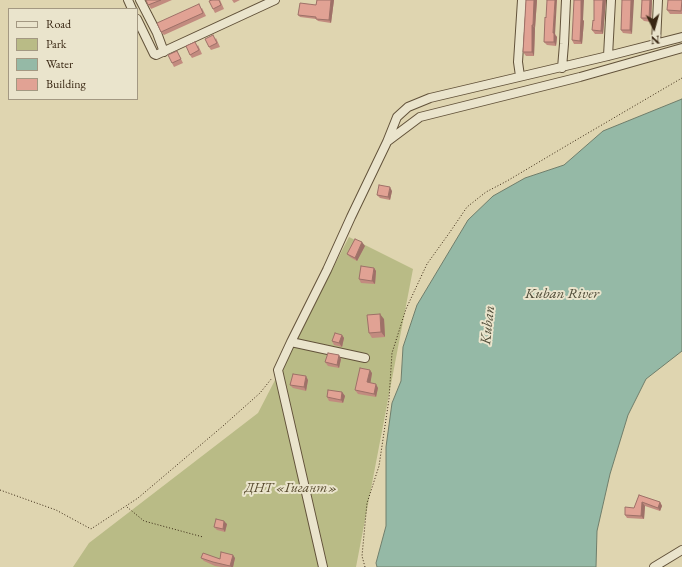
<!DOCTYPE html>
<meta charset="utf-8">
<style>
body{margin:0}
#map{position:relative;width:682px;height:567px;overflow:hidden;background:#dfd5b0;font-family:"EB Garamond",serif}
canvas{display:block}
.legend{position:absolute;left:8px;top:8px;width:130px;height:92px;box-sizing:border-box;background:#eae4cc;border:1px solid #a39882;margin:0;padding:5px 7px;list-style:none;font-size:12px;color:#382612}
.legend li{display:flex;align-items:center;gap:8px;height:20px}
.legend b{width:20px;border:1px solid #a39882}
.north{position:absolute;left:634px;top:8px;width:40px;height:40px;-webkit-text-stroke:3px #eae4cc;paint-order:stroke;rotate:174deg;font-size:11px;font-weight:700;line-height:16px;text-align:center;color:#382612}
.north::after{content:'';display:block;margin:auto;width:14px;height:18px;background:#382612;clip-path:polygon(50% 0,100% 100%,50% 72%,0 100%)}
</style>
<div id="map">
<canvas width="682" height="567"></canvas>
<ul class="legend">
<li><b style="height:5px;background:#eae4cc"></b>Road</li>
<li><b style="height:11px;background:#b9bb86"></b>Park</li>
<li><b style="height:11px;background:#95b9a6"></b>Water</li>
<li><b style="height:11px;background:#e1a294"></b>Building</li>
</ul>
<div class="north">N</div>
</div>
<script>
const ctx = document.querySelector('canvas').getContext('2d');
ctx.lineJoin = 'round';
function fillPath(path, color) {
  ctx.fillStyle = color;
  ctx.fill(path, 'evenodd');
}
function poly(rows) {
  const path = new Path2D();
  for (const r of rows) {
    path.moveTo(r[0], r[1]);
    for (let i = 2; i < r.length; i += 2) path.lineTo(r[i], r[i + 1]);
  }
  return path;
}
function strokePath(path, color, width, dash) {
  ctx.strokeStyle = color;
  ctx.lineWidth = width;
  ctx.lineCap = dash ? 'butt' : 'round';
  ctx.setLineDash(dash || []);
  ctx.stroke(path);
}
function write(font, color, halo, rows, align = 'center') {
  ctx.font = font + ' "EB Garamond",serif';
  ctx.lineWidth = 4;
  ctx.setLineDash([]);
  ctx.textBaseline = 'middle';
  ctx.strokeStyle = halo;
  ctx.fillStyle = color;
  for (const [text, x, y, turn = 0] of rows) {
    ctx.save();
    ctx.translate(x, y);
    ctx.rotate((+turn || 0) * Math.PI / 180);
    ctx.textAlign = isNaN(turn) ? turn : align;
    if (halo) ctx.strokeText(text, 0, 0);
    ctx.fillText(text, 0, 0);
    ctx.restore();
  }
}
const green = poly([
 [349,237,413,269,356,567,73,567,89,543,258,413]
]);
const water = poly([
 [682,99,682,351,646,379,628,415,610,474,597,531,596,567,377,567,376,563,386,526,386,447,392,403,401,381,403,347,417,305,468,220,493,196,525,178,564,165,603,131,682,99]
]);
const path = poly([
 [0,490,56,510,91,529,138,498,223,426,260,393,272,378],
 [127,507,144,521,203,537],
 [365,567,362,556,367,503,379,466,389,399,392,353,406,309,427,264,450,232,467,207,486,192,507,181,571,143,682,78]
]);
const minor = poly([
 [128,0,132,9],
 [140,0,157,33,164,52],
 [137,19,154,54,156,55,275,0],
 [656,43,658,0],
 [608,56,611,0],
 [562,68,564,44,566,0],
 [520,76,518,62,522,0],
 [388,141,420,117,580,77,682,48],
 [291,342,365,358],
 [323,567,278,370,291,342,327,270,351,217,387,142,397,117,408,107,430,98,608,56,682,37],
 [654,567,682,550]
]);
const wall = poly([
 [146,0,172,0,151,9],
 [220,0,224,9,215,13,213,9],
 [232,0,240,0,234,3],
 [317,0,334,0,331,23,318,21,316,19,300,17,298,15,316,5],
 [526,0,537,0,535,28,534,56,526,56,523,52],
 [594,0,606,0,603,34,595,34,592,30,594,21],
 [622,0,632,34,623,33,621,30],
 [642,0,652,0,651,22,644,21,641,18],
 [682,0,682,14,670,14,667,10],
 [202,8,206,16,164,35,161,32],
 [546,18,557,37,556,46,547,45,544,42],
 [583,20,584,21,582,44,574,44,572,40],
 [216,38,220,47,211,50,209,47],
 [198,45,202,54,192,58,190,55],
 [177,51,183,63,174,67,172,63],
 [392,191,390,200,380,198,377,195],
 [365,246,357,261,350,257,347,254],
 [374,268,376,271,375,284,361,283,359,279],
 [384,319,385,337,372,338,369,333],
 [342,335,344,338,342,347,334,345,332,341],
 [341,359,339,368,328,366,325,362],
 [372,373,370,383,378,388,376,397,358,394,355,390],
 [308,380,306,391,293,388,290,385],
 [342,392,345,396,343,403,329,401,327,397],
 [639,495,660,502,662,506,660,511,645,506,644,519,627,518,625,515,634,508],
 [227,524,225,532,217,530,214,527],
 [201,558,220,559,235,558,233,567,222,567,215,566,204,561]
]);
const shadedWall = poly([
 [331,0,334,0,331,23,329,20],
 [534,0,537,0,535,28,533,25],
 [555,0,557,0,555,35,557,37,556,46,554,42,553,33],
 [581,0,584,0,583,20,584,21,582,44,580,41],
 [603,0,606,0,603,34,601,31],
 [631,0,634,0,632,34,630,30],
 [650,0,652,0,651,22,649,18],
 [532,25,535,28,534,56,532,52],
 [390,187,392,191,390,200,388,197],
 [362,242,365,246,357,261,355,258],
 [374,268,376,271,375,284,372,281],
 [380,314,384,319,385,337,381,332],
 [342,335,344,338,342,347,339,343],
 [339,355,341,359,339,368,337,365],
 [370,370,372,373,370,386,367,382],
 [306,376,308,380,306,391,304,387],
 [376,384,378,388,376,397,374,394],
 [342,392,345,396,343,403,341,400],
 [642,502,645,506,644,519,641,516],
 [660,502,662,506,660,511,658,508],
 [224,521,227,524,225,532,223,529],
 [233,555,235,558,233,567,231,567,230,566]
]);
const building = poly([
 [146,0,161,0,148,5,146,0],
 [212,0,219,0,221,5,213,9,209,1,212,0],
 [317,0,331,0,329,20,316,19,316,17,298,15,300,3,316,5,317,0],
 [526,0,534,0,533,25,532,25,532,52,523,52,526,0],
 [547,0,555,0,553,33,554,33,554,42,544,42,545,17,546,18,547,0],
 [574,0,581,0,581,18,580,41,572,40,574,0],
 [594,0,603,0,601,31,592,30,593,20,594,21,594,0],
 [622,0,631,0,630,30,621,30,622,0],
 [642,0,650,0,649,18,641,18,642,0],
 [668,0,682,0,681,11,667,10,668,0],
 [199,4,203,13,161,32,157,23,199,4],
 [213,35,217,43,209,47,205,39,213,35],
 [195,42,199,50,190,55,186,46,195,42],
 [177,51,181,59,172,63,168,55,177,51],
 [379,185,390,187,388,197,377,195,379,185],
 [355,239,362,242,355,258,347,254,355,239],
 [361,266,374,268,372,281,359,279,361,266],
 [380,314,381,332,369,333,367,315,380,314],
 [335,333,342,335,339,343,332,341,335,333],
 [328,353,339,355,337,365,325,362,328,353],
 [360,368,370,370,367,382,376,384,374,394,355,390,360,368],
 [293,374,306,376,304,387,290,385,293,374],
 [328,390,342,392,341,400,327,397,328,390],
 [639,495,660,502,658,508,642,502,641,516,625,515,625,507,634,508,639,495],
 [216,519,224,521,223,529,214,527,216,519],
 [221,552,233,555,230,566,213,562,201,558,203,553,220,559,221,552]
]);
const parkNames = [
 ["ДНТ «Гигант»",291,488]
];
const waterNames = [
 ["Kuban River",562,294],
 ["Kuban",488,325,-84]
];
fillPath(green, '#b9bb86');
fillPath(water, '#95b9a6');
strokePath(water, '#707e6b', 1);
strokePath(minor, '#62523a', 10);
strokePath(path, '#382612', 1, [1, 2]);
strokePath(minor, '#eae4cc', 8);
fillPath(wall, '#c28b7f');
fillPath(shadedWall, '#9e7168');
fillPath(building, '#e1a294');
strokePath(building, '#9e7168', 1);
write('italic 14px', '#584b2f', '#eae4cc', parkNames);
write('italic 15px', '#4f4b37', '#eae4cc', waterNames);
</script>
